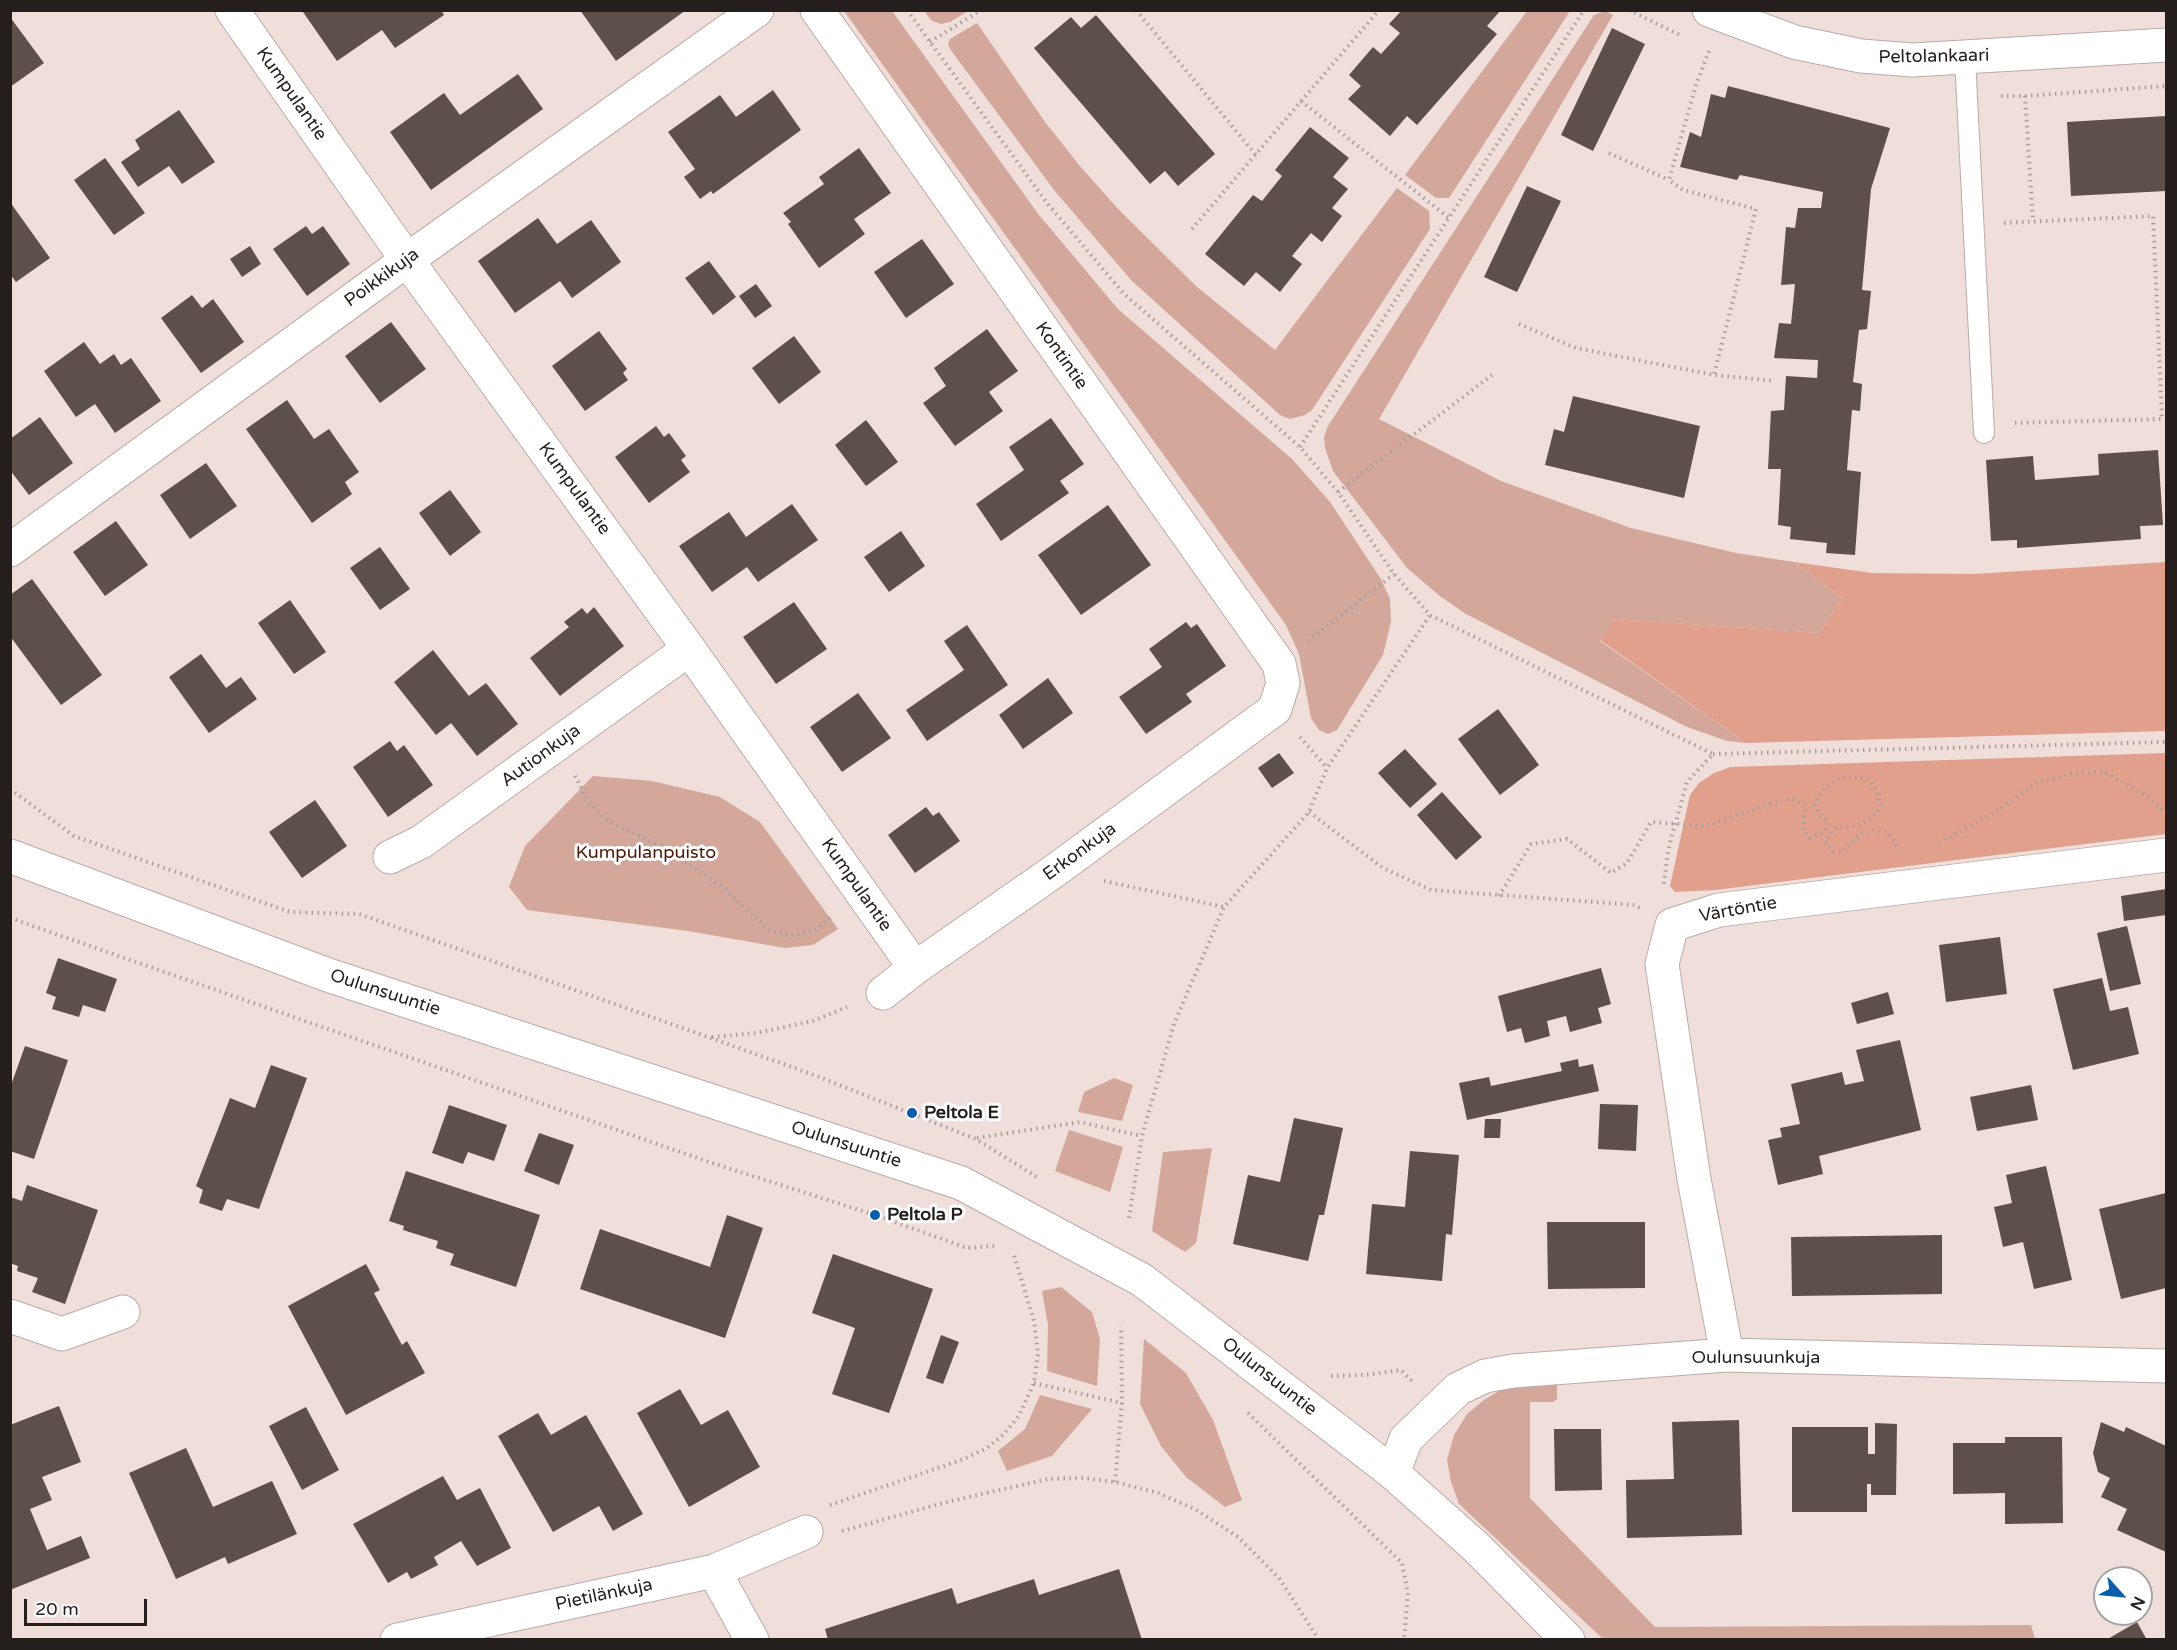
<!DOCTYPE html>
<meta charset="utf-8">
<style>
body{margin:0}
#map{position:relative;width:2177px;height:1650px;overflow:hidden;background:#efded9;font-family:"Varela Round",sans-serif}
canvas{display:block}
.frame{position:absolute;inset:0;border:12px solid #241e1c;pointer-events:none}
.north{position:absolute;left:2093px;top:1566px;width:60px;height:60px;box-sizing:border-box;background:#fff;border:2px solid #a7a5a4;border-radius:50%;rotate:117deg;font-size:16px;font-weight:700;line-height:24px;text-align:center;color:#241e1c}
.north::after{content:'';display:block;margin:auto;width:21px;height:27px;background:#085eac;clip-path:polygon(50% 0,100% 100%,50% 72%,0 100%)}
.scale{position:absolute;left:24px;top:1599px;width:123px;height:27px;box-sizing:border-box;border:3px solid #241e1c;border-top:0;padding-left:8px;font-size:18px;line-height:21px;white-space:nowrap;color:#241e1c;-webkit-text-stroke:4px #fff;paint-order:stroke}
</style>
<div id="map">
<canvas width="2177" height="1650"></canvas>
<div class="frame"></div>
<div class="north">N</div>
<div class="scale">20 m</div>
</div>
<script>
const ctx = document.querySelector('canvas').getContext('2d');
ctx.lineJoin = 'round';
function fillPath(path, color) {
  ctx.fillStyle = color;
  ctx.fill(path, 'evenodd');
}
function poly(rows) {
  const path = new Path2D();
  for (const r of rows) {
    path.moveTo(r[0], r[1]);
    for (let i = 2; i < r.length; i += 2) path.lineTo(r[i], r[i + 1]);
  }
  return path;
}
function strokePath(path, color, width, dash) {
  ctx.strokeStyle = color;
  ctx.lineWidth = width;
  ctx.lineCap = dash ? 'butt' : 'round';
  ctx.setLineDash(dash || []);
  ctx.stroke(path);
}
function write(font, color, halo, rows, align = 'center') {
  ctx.font = font + ' "Varela Round",sans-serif';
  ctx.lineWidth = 6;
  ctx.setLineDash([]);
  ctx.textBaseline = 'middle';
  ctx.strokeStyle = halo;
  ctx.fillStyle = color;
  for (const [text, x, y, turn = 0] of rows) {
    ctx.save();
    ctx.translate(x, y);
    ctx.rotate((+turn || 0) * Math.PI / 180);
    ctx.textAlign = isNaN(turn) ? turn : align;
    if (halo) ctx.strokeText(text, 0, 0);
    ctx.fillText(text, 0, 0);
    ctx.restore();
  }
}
const green = poly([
 [844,11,892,11,1039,215,1118,309,1292,459,1330,502,1381,579,1390,599,1391,622,1383,655,1337,730,1328,734,1319,730,1311,718,1299,654,1286,625],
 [924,11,968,11,950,22,941,24,932,21],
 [1527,11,1570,11,1449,198,1436,198,1405,175],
 [1605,11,1613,15,1379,419,1501,481,1631,528,1736,553,1794,562,1842,598,1820,633,1615,619,1600,641,1746,743,1727,741,1687,727,1466,614,1441,597,1407,568,1333,471,1325,448,1324,437,1328,426,1594,15],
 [977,23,1045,122,1080,166,1118,209,1197,287,1275,350,1397,188,1429,211,1430,229,1312,410,1305,415,1290,419,1280,415,1131,280,1054,190,950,49,948,44,950,39],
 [593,776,652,781,720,797,760,822,838,929,813,945,785,948,688,931,527,910,509,887,525,846],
 [1114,1078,1133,1085,1122,1121,1078,1112,1084,1092],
 [1069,1130,1123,1147,1110,1192,1055,1171],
 [1212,1148,1196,1243,1185,1252,1152,1231,1163,1152],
 [1061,1287,1092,1312,1100,1339,1097,1386,1047,1371,1048,1325,1042,1291],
 [1144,1339,1186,1373,1213,1420,1242,1500,1225,1507,1186,1477,1161,1446,1140,1404],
 [1557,1384,1557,1399,1553,1402,1530,1402,1530,1498,1655,1627,2031,1625,2035,1639,1603,1639,1459,1504,1451,1482,1447,1460,1454,1435,1467,1414,1484,1400,1502,1389],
 [1040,1395,1092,1409,1052,1456,1007,1471,998,1451,1025,1429]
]);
const forest = poly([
 [1794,562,1872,573,1974,574,2166,562,2166,731,1746,743,1600,640,1615,619,1820,633,1842,598],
 [2166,753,2166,834,1715,890,1675,892,1670,886,1690,795,1699,783,1714,773,1731,767]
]);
const building = poly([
 [305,10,441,10,444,15,395,48,382,30,337,61,303,12],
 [580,10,686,10,616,61],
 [1402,10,1501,10,1487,26,1497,34,1417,125,1407,116,1390,136,1348,99,1361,86,1349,75,1373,47,1381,54,1400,33,1389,24],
 [1096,15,1215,154,1178,186,1165,171,1150,184,1034,48,1071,17,1081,28],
 [10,17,44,63,10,87],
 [1612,28,1645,44,1593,151,1561,135],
 [518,74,543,109,431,190,390,132,444,93,460,115],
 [1728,86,1890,128,1871,189,1862,290,1871,291,1867,329,1859,330,1853,382,1862,384,1860,411,1852,410,1847,470,1861,472,1855,555,1826,553,1827,543,1790,539,1791,527,1778,525,1781,469,1768,469,1771,411,1784,410,1786,376,1817,378,1818,360,1774,358,1779,323,1791,324,1795,284,1781,285,1786,227,1795,228,1798,208,1821,208,1823,192,1740,175,1737,180,1680,167,1690,132,1701,137,1711,94,1725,98],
 [773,90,801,130,713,194,711,191,700,199,684,177,695,169,668,132,720,95,736,117],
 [179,110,215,162,182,184,169,166,138,187,121,162,140,149,135,140],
 [2166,116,2166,191,2071,196,2067,122],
 [1310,127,1349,158,1333,177,1348,189,1332,208,1342,216,1322,242,1311,233,1292,256,1302,264,1280,292,1256,272,1244,286,1205,254,1253,195,1262,201,1282,176,1275,170],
 [859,148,891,193,854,219,865,234,819,268,788,224,791,222,783,213,824,184,819,177],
 [105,158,145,213,114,235,74,180],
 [1527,186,1561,201,1517,292,1484,277],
 [10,202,50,258,16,282,10,274],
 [538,218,557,244,591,220,621,262,572,298,560,281,515,313,478,261],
 [306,226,312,234,323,226,350,264,307,296,273,249],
 [922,239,954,284,906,318,874,272],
 [250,246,261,264,242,277,230,259],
 [709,261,736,297,713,315,685,278],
 [756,284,772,306,755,318,739,296],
 [192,295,202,308,213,299,244,342,201,373,161,318],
 [391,322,426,369,380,403,345,356],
 [987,329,1018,371,989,392,1003,411,955,446,923,403,946,386,934,368],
 [599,331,627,369,623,373,628,380,585,411,552,366],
 [794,336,821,372,779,404,752,368],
 [84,342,100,364,114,354,121,365,131,358,161,401,115,433,95,404,76,417,44,371],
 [1573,396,1700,426,1684,498,1545,465,1554,429,1564,432],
 [287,400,314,439,329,429,359,472,345,482,352,494,312,523,246,429],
 [40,417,73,463,29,495,10,470,10,439],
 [1051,418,1084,464,1060,481,1069,493,1001,541,976,504,1024,470,1009,447],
 [866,420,898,462,866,486,835,445],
 [656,426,664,437,669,433,686,456,681,460,690,472,649,503,615,457],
 [2158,450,2163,525,2140,526,2141,539,2017,548,2017,540,1991,541,1986,460,2033,456,2035,480,2099,475,2098,454],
 [206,463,237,506,190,539,160,495],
 [450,490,481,532,450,556,419,513],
 [792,504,818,540,758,582,747,567,712,592,679,546,729,512,746,537],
 [1108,505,1151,565,1081,615,1038,555],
 [116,521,148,565,105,596,73,552],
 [901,531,925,566,889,592,864,557],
 [380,547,410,589,380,610,350,568],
 [32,579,102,675,61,705,10,636,10,595],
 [290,600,326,652,294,674,258,623],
 [794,602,827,649,776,684,743,637],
 [594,607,624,646,560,696,530,658,569,627,564,622,582,608,587,614],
 [1186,622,1191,628,1197,624,1226,666,1186,694,1192,702,1146,734,1119,697,1162,667,1149,649],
 [967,625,1008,685,927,741,906,710,964,670,944,641],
 [433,650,469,696,486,683,518,724,477,756,451,723,436,735,394,682],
 [201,654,226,688,241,677,257,699,209,733,169,677],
 [1048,678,1073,713,1023,749,999,715],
 [858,693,891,738,842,772,810,727],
 [1498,709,1539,765,1500,795,1458,739],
 [390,741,397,751,404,745,433,785,388,817,353,767],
 [1405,749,1437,784,1410,808,1378,773],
 [1279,753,1294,773,1272,788,1258,768],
 [1442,792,1482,837,1456,860,1417,815],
 [315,800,347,846,302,878,269,832],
 [926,807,933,816,939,812,960,841,915,873,888,835],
 [2166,889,2166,915,2124,921,2121,896],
 [2127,926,2141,984,2110,991,2097,933],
 [2000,937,2007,994,1946,1002,1939,945],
 [58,958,117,979,105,1012,83,1005,79,1017,52,1009,56,997,46,993],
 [1601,968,1611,1004,1598,1008,1602,1023,1570,1032,1566,1016,1547,1021,1550,1036,1525,1043,1521,1028,1507,1032,1498,996],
 [2102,978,2110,1011,2128,1007,2139,1054,2073,1070,2053,989],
 [1888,992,1894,1014,1857,1024,1851,1003],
 [1900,1040,1921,1130,1819,1156,1823,1174,1778,1185,1768,1140,1782,1137,1780,1128,1800,1124,1791,1084,1842,1072,1845,1085,1864,1081,1856,1050],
 [25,1046,68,1060,34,1159,10,1151,10,1088],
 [1578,1059,1579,1067,1593,1064,1599,1091,1467,1120,1459,1083,1489,1077,1491,1086,1562,1071,1560,1063],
 [271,1065,307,1078,259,1209,227,1199,222,1211,199,1203,203,1190,196,1186,230,1098,255,1108],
 [2031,1085,2038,1120,1977,1131,1970,1097],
 [1600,1104,1638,1105,1636,1151,1598,1149],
 [449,1105,507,1125,494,1161,468,1152,463,1164,432,1153],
 [1294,1118,1343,1128,1324,1215,1319,1215,1308,1261,1233,1244,1248,1175,1280,1182],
 [1485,1119,1501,1119,1500,1138,1484,1138],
 [539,1133,574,1145,559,1185,524,1171],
 [1410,1151,1459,1155,1452,1235,1446,1234,1442,1281,1366,1274,1372,1204,1405,1207],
 [2046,1166,2072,1280,2034,1289,2023,1242,2003,1247,1994,1207,2012,1203,2006,1175],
 [406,1171,540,1215,516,1287,450,1265,454,1254,436,1248,438,1241,403,1230,404,1226,389,1221],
 [27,1185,98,1210,65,1304,32,1292,38,1278,17,1271,18,1266,10,1263,10,1197,22,1201],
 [2166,1193,2166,1288,2121,1299,2099,1209],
 [727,1215,763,1228,725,1338,580,1289,600,1229,710,1267],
 [1547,1222,1645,1222,1645,1288,1548,1289],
 [1942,1235,1942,1294,1792,1296,1791,1237],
 [833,1254,933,1289,889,1413,832,1394,855,1328,812,1313],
 [366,1264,380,1290,374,1293,402,1345,407,1341,425,1373,346,1415,288,1306],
 [941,1335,959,1342,943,1384,926,1378],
 [680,1389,701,1425,728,1410,760,1467,689,1507,637,1413],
 [59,1406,81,1462,42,1477,52,1500,30,1509,47,1550,81,1536,90,1558,10,1590,10,1425],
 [306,1407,339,1470,302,1490,269,1426],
 [538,1413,551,1435,586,1415,643,1514,613,1531,599,1506,553,1532,498,1436],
 [1739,1420,1742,1535,1627,1538,1626,1480,1674,1479,1672,1422],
 [2101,1422,2124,1432,2126,1427,2166,1446,2166,1552,2117,1530,2127,1509,2101,1497,2110,1478,2098,1472,2093,1453],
 [1875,1423,1897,1424,1896,1495,1871,1495,1871,1484,1867,1484,1867,1512,1792,1512,1792,1427,1868,1427,1868,1454,1875,1454],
 [1554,1429,1601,1429,1602,1490,1555,1491],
 [2005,1437,2062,1437,2063,1523,2005,1524,2005,1493,1953,1494,1953,1443,2005,1443],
 [186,1448,213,1507,272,1481,297,1534,228,1564,225,1557,176,1579,129,1473],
 [443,1476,457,1500,480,1488,511,1548,477,1566,461,1541,434,1557,438,1565,411,1579,407,1572,388,1583,353,1524],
 [1119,1569,1142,1640,828,1640,825,1629,952,1588,957,1604,1034,1579,1039,1595],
 [2137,1622,2147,1640,2106,1640]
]);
const path = poly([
 [907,10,1047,203,1124,294,1300,447,1338,492,1394,574,1430,615,1713,754,1687,782,1669,846,1663,888],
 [1136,10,1256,155],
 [1629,10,1682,36],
 [930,42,981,10],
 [1709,51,1696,85,1669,180,1683,190,1756,209,1714,375],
 [2001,96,2025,96,2166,86],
 [2025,96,2033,221],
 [1301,101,1449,218],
 [1609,153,1669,180],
 [2004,223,2153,216,2162,419,2014,423],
 [1192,229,1379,10],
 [1519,324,1576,348,1714,375,1775,381],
 [1300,447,1584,10],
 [1338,492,1492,375],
 [1308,641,1394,574],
 [1300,737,1327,768],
 [1713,754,2166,742],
 [575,776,589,802,609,822,661,846,723,887,767,929,789,936,815,930,833,916],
 [10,789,74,836,290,912,359,914,708,1037,814,1075,976,1139,1040,1179],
 [1309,812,1383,868,1431,890,1635,905,1640,908],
 [1939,843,1999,810,2037,782,2068,775,2102,771,2144,794,2166,813],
 [1104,881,1224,907],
 [1499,896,1531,844,1567,839,1611,873,1627,863,1651,822,1702,826,1722,821,1780,800,1793,799,1805,806,1803,831,1810,838,1825,831,1828,821,1821,816,1815,805,1821,792,1839,778,1866,778,1875,788,1881,805,1872,818,1856,826,1836,828,1825,841,1833,851,1843,852,1862,833,1874,831,1888,832,1900,850],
 [10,918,712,1163,875,1215,967,1248,995,1246],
 [712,1037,756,1033,813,1021,847,1007],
 [977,1138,1080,1122,1142,1136],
 [1129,1218,1142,1136,1174,1024,1224,907,1309,812,1327,768,1430,615],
 [1331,1376,1365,1375,1401,1370,1412,1381],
 [1034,1383,1122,1403],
 [1248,1413,1402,1563,1408,1593,1404,1640],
 [1115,1482,1122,1403,1121,1326],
 [830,1505,964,1459,987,1448,1004,1434,1019,1416,1034,1383,1038,1354,1034,1321,1014,1255],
 [842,1531,947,1502,1048,1479,1083,1478,1115,1482,1158,1493,1195,1509,1238,1537,1279,1578,1319,1640]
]);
const lane = poly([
 [1965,58,1984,433]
]);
const street = poly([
 [232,10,407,260,689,649,915,968],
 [817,10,1279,664,1283,683,1275,709,1053,872,915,968,883,993],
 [1709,10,1794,42,1861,56,1913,60,2166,45],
 [10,550,407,260,757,10],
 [390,857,421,842,689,649],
 [10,1316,62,1334,123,1312],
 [1727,1355,1694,1179,1662,964,1672,925,1719,910,2166,855],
 [1393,1473,1406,1439,1458,1389,1485,1376,1513,1371,1727,1355,2166,1366],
 [714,1571,752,1640],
 [397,1640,714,1571,806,1532]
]);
const secondary = poly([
 [10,856,328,975,961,1183,1142,1280,1393,1473,1476,1547,1568,1640]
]);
const markers = [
 [912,1113,6,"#085eac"],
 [875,1215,6,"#085eac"]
];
const streetNames = [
 ["Peltolankaari",1934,57,-1],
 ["Kumpulantie",291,94,55],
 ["Poikkikuja",382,278,-36],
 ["Kontintie",1061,356,55],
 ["Kumpulantie",574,489,54],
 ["Autionkuja",541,756,-36],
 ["Erkonkuja",1080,852,-36],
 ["Kumpulantie",856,885,55],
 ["Värtöntie",1738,910,-10],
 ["Oulunsuuntie",385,993,18],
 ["Oulunsuuntie",846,1145,18],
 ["Oulunsuunkuja",1756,1358],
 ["Oulunsuuntie",1269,1377,38],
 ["Pietilänkuja",604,1595,-12]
];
const parkNames = [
 ["Kumpulanpuisto",646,853]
];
const poiNames = [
 ["Peltola E",924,1113],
 ["Peltola P",887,1215]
];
fillPath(green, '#d3a89b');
fillPath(forest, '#e0a08c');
fillPath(building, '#5d4f4a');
strokePath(lane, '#bbaba6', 22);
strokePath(street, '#bbaba6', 35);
strokePath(secondary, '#bbaba6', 35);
strokePath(path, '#aa9d99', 4, [1.5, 4.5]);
strokePath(lane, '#fff', 20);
strokePath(street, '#fff', 33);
strokePath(secondary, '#fff', 33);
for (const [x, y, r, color] of markers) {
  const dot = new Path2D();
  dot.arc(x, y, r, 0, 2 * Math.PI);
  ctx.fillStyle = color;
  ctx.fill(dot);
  strokePath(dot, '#fff', 2);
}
write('18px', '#241e1c', '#fff', streetNames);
write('18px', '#4e1604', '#fff', parkNames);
write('bold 18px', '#241e1c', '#fff', poiNames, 'left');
</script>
